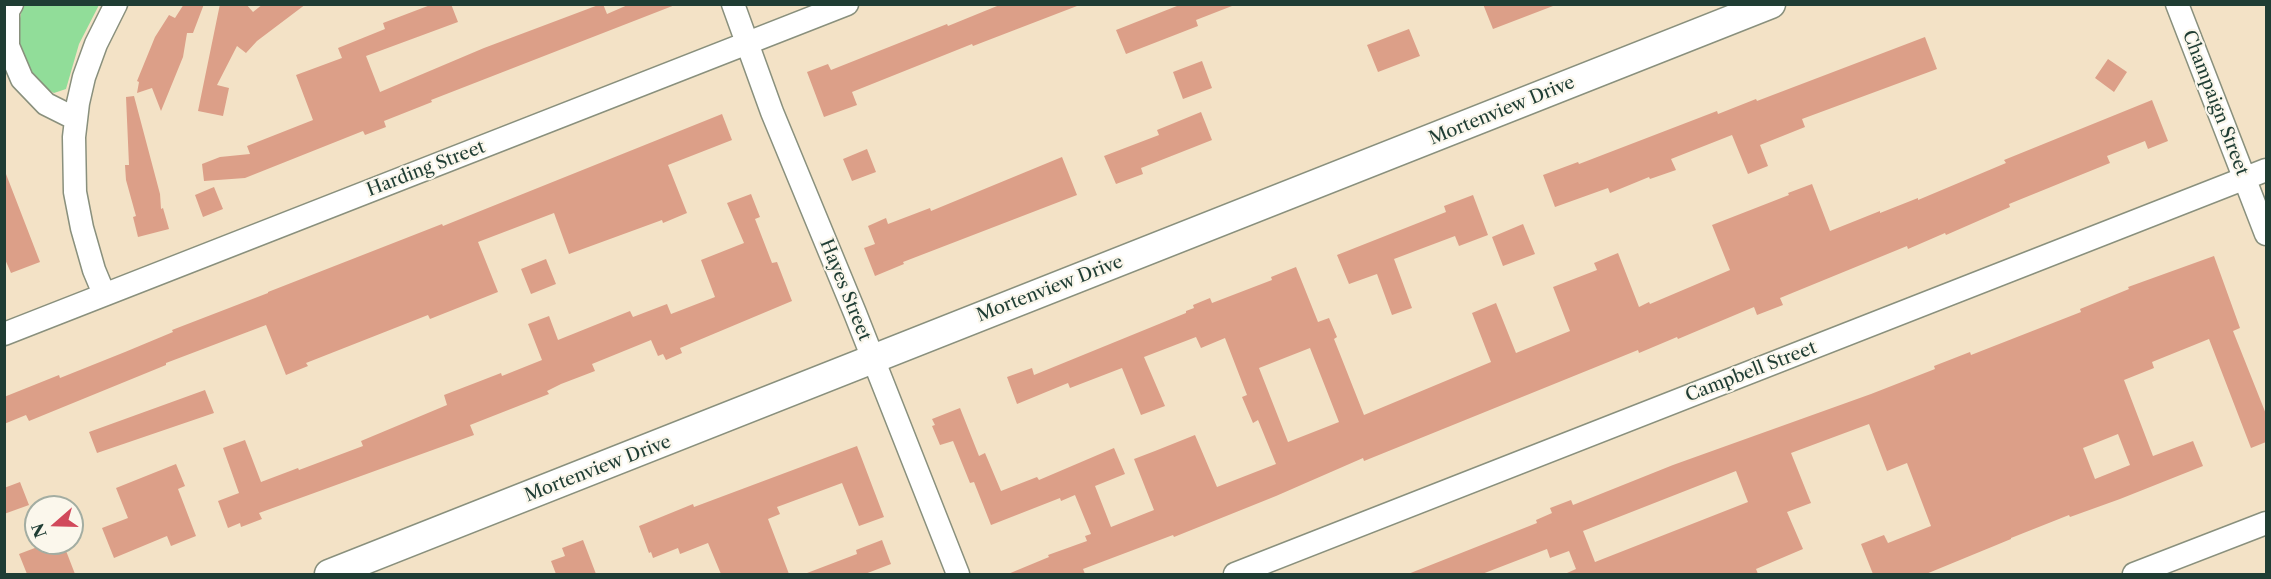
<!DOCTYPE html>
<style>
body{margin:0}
#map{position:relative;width:2271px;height:579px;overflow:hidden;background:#f3e2c6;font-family:"Libre Caslon Text",serif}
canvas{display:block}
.frame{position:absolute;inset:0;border:6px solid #1f3d34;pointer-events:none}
.north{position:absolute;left:24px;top:495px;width:60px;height:60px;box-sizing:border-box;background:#fbf7ec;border:2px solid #a3ada2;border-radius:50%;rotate:250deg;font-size:16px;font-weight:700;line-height:24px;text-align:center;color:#1f3d34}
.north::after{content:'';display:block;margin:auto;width:21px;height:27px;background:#d1495b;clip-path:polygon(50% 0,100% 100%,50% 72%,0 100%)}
</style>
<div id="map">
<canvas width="2271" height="579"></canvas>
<div class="frame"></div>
<div class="north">N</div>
</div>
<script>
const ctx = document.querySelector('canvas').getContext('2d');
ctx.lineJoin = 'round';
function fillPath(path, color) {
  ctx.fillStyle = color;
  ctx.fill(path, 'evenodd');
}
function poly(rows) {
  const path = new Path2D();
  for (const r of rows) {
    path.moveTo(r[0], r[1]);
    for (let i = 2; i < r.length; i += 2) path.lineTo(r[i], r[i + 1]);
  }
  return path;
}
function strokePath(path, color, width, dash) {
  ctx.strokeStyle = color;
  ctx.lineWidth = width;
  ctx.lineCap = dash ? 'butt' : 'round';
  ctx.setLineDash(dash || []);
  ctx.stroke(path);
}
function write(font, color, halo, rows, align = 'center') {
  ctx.font = font + ' "Libre Caslon Text",serif';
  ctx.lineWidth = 4.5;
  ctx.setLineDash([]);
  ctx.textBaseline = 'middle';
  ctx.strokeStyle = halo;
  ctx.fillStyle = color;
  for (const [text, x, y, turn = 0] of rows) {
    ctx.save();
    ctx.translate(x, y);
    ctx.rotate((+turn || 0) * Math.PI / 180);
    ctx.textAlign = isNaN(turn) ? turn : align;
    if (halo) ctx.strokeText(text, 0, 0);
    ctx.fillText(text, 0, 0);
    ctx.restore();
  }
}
const green = poly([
 [25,5,99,5,79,44,66,89,54,93,41,86,27,72,16,37,22,9]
]);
const building = poly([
 [184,4,204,4,193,33,187,33,183,57,161,111,152,88,137,93,139,82,137,81,155,37,169,15,175,18],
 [220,4,246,4,253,12,263,4,306,4,257,41,246,53,237,46,217,85,229,88,223,116,198,111],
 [433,4,451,4,458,22,366,56,380,92,484,48,601,4,603,4,607,14,630,4,675,5,431,100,432,102,384,121,386,127,365,135,363,131,245,178,204,181,202,164,220,157,250,154,247,146,313,120,296,75,342,58,338,48,385,29,383,23],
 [1002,4,1077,6,973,46,972,44,852,92,857,105,824,117,807,72,828,64,831,70,947,24,948,26],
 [1182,4,1232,4,1232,6,1196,20,1198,26,1126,54,1116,30],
 [1483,4,1552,4,1553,6,1493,29],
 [1409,29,1420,56,1378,72,1367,45],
 [1925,37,1937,69,1802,119,1805,127,1760,145,1768,166,1748,174,1732,135,1671,159,1676,170,1650,179,1649,177,1610,193,1608,188,1555,207,1543,175,1578,162,1579,164,1717,111,1718,114,1756,99,1757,101],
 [2108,59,2127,72,2114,92,2095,78],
 [1202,61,1212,88,1183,99,1173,72],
 [134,96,160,194,161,209,163,208,169,229,138,237,133,217,136,216,126,180,125,165,129,165,126,97],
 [2152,100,2168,141,2148,149,2145,141,2107,156,2110,163,2009,204,2010,207,1946,235,1945,233,1908,249,1907,246,1780,298,1783,305,1757,315,1754,307,1678,339,1677,337,1639,353,1638,350,1364,461,1363,458,1276,496,1174,537,1173,535,1083,569,1085,574,1008,574,1049,557,1048,555,1087,541,1085,536,1091,534,1075,495,1061,501,1060,498,991,525,974,482,970,483,953,441,940,445,932,426,935,425,932,419,960,408,979,456,985,453,1001,491,1037,477,1039,480,1114,448,1125,474,1095,486,1111,527,1154,510,1134,459,1155,451,1195,435,1217,487,1276,464,1258,420,1253,423,1242,397,1247,395,1225,338,1201,348,1196,337,1144,357,1165,406,1141,415,1122,368,1070,388,1068,383,1017,404,1007,377,1032,368,1034,375,1186,313,1186,311,1194,308,1193,305,1210,298,1212,303,1272,280,1271,277,1296,267,1318,322,1329,318,1337,337,1334,339,1364,415,1491,362,1472,313,1496,303,1516,353,1570,331,1553,287,1597,270,1594,263,1618,253,1639,307,1649,302,1650,304,1730,270,1712,225,1789,195,1788,193,1812,184,1830,231,1880,211,1880,213,1918,198,1918,200,2006,163,2004,160],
 [1310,348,1339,422,1288,442,1259,368],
 [1201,112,1212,140,1141,168,1143,174,1116,184,1104,156,1159,135,1157,130],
 [722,114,732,140,668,165,687,213,663,223,662,220,569,254,554,213,478,242,498,292,430,319,428,315,306,363,308,366,286,375,266,325,166,363,166,365,29,421,26,415,4,424,4,397,59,375,60,378,125,352,173,332,172,330,268,293,268,292,442,224,443,226],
 [867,149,876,172,852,181,843,159],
 [1062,157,1077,195,903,262,904,264,875,276,864,248,875,244,868,226,886,218,888,224,930,208,931,211],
 [4,174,6,174,40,262,11,273,4,257],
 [214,187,223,209,203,217,195,195],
 [751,194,760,217,755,219,772,263,777,262,792,301,680,348,682,353,666,360,663,354,658,356,651,340,592,364,595,371,561,384,547,391,549,394,470,425,474,435,259,513,262,519,241,527,240,523,228,528,218,501,239,493,223,448,245,440,261,482,298,468,299,470,363,446,361,441,447,405,444,395,501,373,502,376,542,360,528,324,549,316,558,340,630,311,633,317,667,304,671,314,715,297,701,260,744,243,727,203],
 [1473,195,1488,235,1459,246,1455,236,1394,259,1412,308,1392,315,1377,274,1349,284,1337,255,1446,212,1444,206],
 [1523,224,1535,254,1503,266,1492,237],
 [2214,256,2240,328,2233,331,2266,414,2266,442,2251,448,2209,339,2152,362,2154,368,2124,380,2153,456,2193,441,2203,466,2120,499,2070,517,2069,515,2011,538,2011,539,1926,574,1873,574,1861,544,1884,535,1888,543,1931,526,1907,463,1887,471,1869,424,1791,453,1811,503,1787,512,1803,549,1756,569,1758,574,1567,574,1567,573,1576,569,1569,551,1550,558,1547,549,1482,574,1408,574,1537,523,1536,520,1552,513,1550,508,1571,500,1573,505,1673,465,1871,394,1935,369,1934,366,1970,352,1971,355,2081,312,2080,309,2129,289,2128,287],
 [2118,434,2130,465,2095,479,2083,448],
 [1736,471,1748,502,1595,562,1583,531],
 [546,259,556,284,531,294,521,269],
 [205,390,214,413,97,453,89,432],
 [857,446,884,517,859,526,842,483,777,507,780,514,768,519,789,574,721,574,708,543,680,554,678,548,653,558,651,552,649,553,639,526,693,504,694,507],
 [176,464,185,486,178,489,196,536,171,546,167,536,114,558,102,528,128,518,116,488],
 [20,482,29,505,4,514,4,488],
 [583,540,596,574,556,574,551,561,565,556,562,548],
 [882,540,891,564,865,574,808,574,807,573,857,554,856,550],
 [48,543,63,543,75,574,27,574,19,554]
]);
const minor = poly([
 [12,4,8,11,8,46,22,79,46,104,76,119],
 [733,4,772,112,855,313,958,574],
 [2177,4,2266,234],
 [104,294,94,270,82,228,75,192,74,137,78,103,84,77,96,44,116,4],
 [4,334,847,4],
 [1235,574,2266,170],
 [2134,574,2266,523]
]);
const tertiary = poly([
 [329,574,1771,4]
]);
const streetNames = [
 ["Champaign Street",2215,103,69],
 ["Mortenview Drive",1502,111,-22],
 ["Harding Street",426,169,-21],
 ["Mortenview Drive",1050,289,-21],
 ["Hayes Street",845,290,68],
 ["Campbell Street",1751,372,-21],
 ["Mortenview Drive",598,469,-21]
];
fillPath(green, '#91dd99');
fillPath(building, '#dc9f88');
strokePath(minor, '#89907d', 25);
strokePath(tertiary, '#89907d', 31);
strokePath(minor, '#fff', 22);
strokePath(tertiary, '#fff', 28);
write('18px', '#1f3d34', '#fbf7ec', streetNames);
</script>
